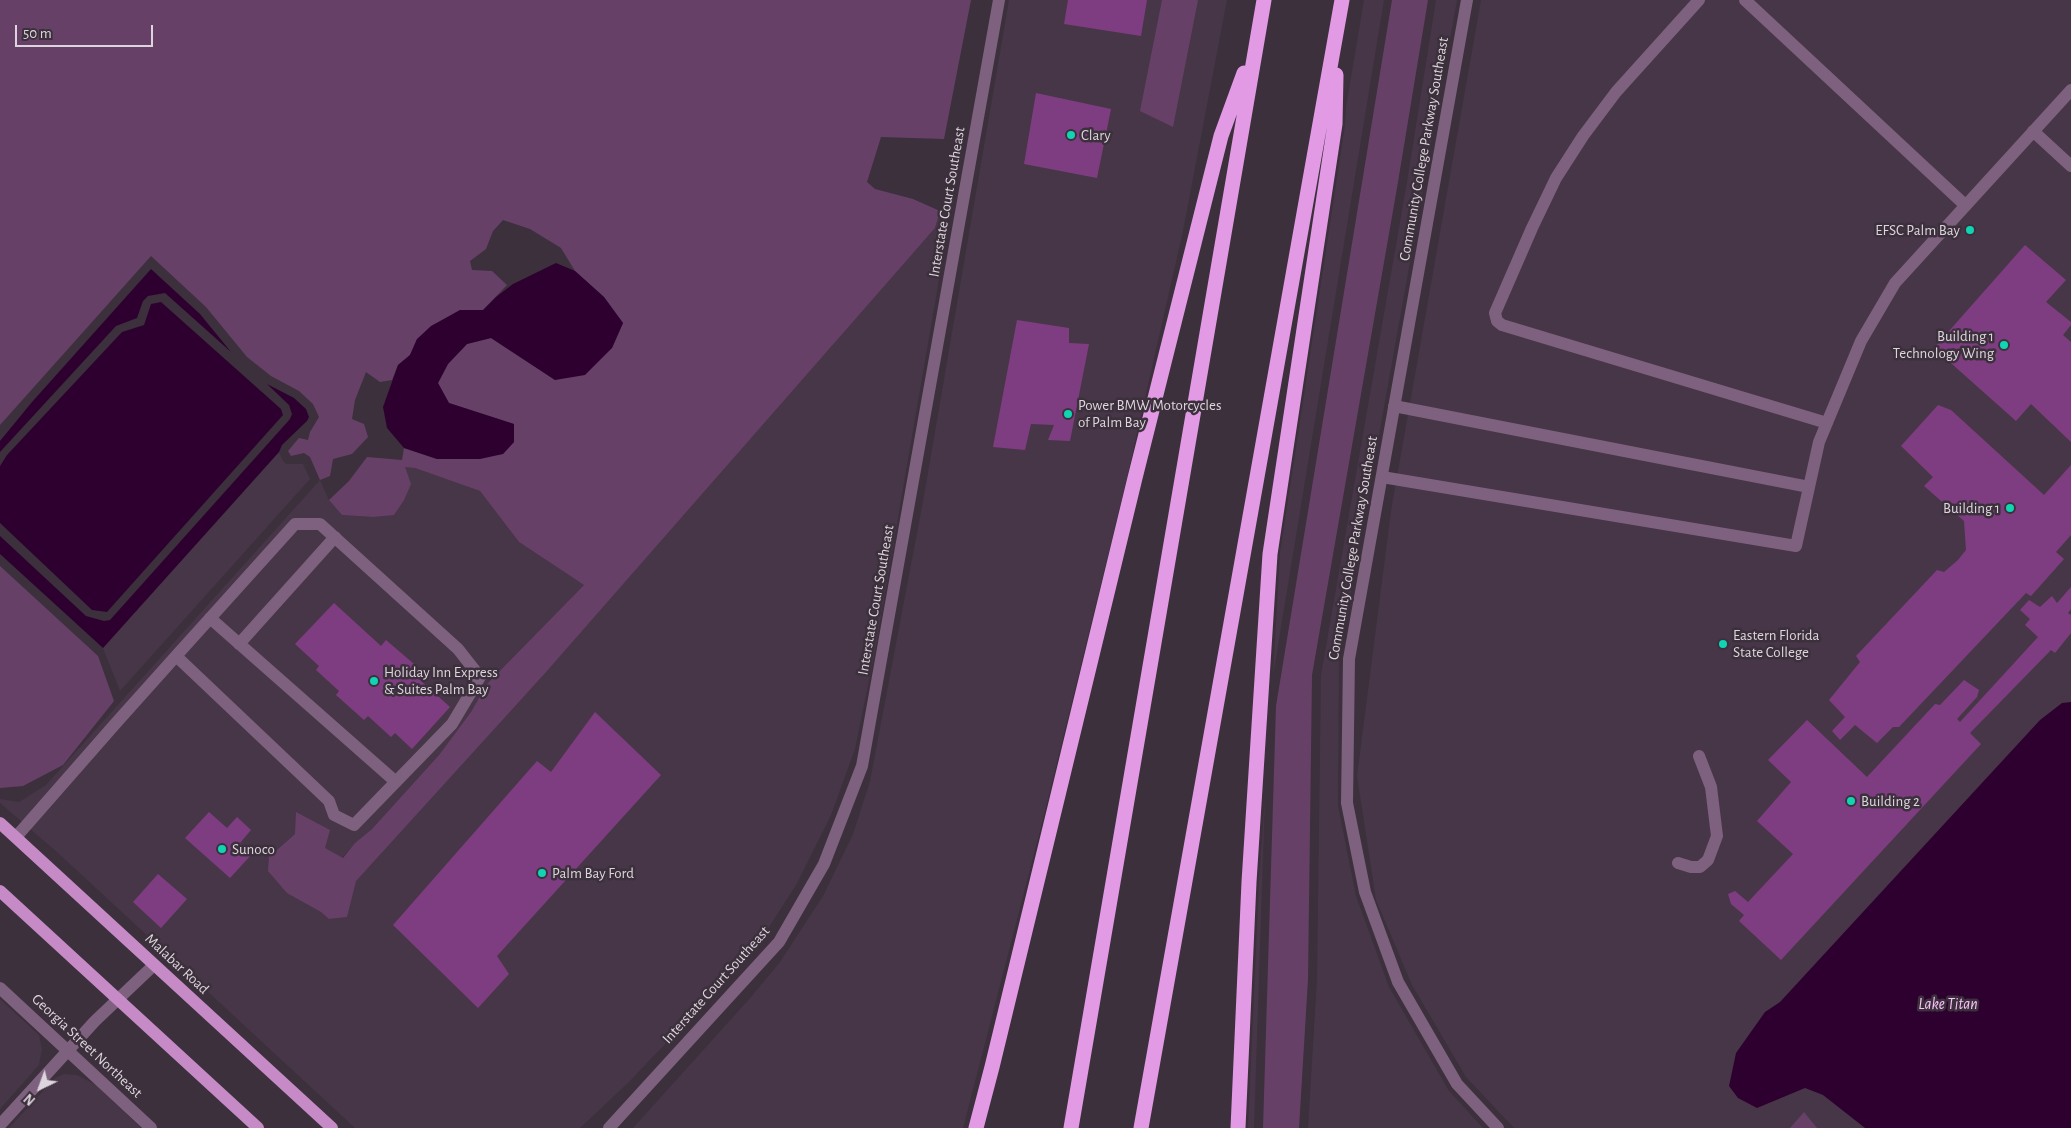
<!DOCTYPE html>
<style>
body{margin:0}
#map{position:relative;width:2071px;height:1128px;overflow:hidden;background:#3c303c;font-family:"Alegreya Sans",sans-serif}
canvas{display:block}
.north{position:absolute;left:15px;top:1063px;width:50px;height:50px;-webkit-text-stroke:4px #3c303c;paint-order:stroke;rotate:222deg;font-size:14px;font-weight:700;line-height:20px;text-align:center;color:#ddd5dd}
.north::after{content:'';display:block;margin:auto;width:18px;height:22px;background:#ddd5dd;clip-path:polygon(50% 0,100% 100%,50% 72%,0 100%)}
.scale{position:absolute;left:15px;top:25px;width:138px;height:22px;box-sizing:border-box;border:2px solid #ddd5dd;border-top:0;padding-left:6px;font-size:15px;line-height:18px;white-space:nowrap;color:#ddd5dd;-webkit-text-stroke:4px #3c303c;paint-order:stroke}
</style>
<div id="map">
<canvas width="2071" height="1128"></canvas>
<div class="north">N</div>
<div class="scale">50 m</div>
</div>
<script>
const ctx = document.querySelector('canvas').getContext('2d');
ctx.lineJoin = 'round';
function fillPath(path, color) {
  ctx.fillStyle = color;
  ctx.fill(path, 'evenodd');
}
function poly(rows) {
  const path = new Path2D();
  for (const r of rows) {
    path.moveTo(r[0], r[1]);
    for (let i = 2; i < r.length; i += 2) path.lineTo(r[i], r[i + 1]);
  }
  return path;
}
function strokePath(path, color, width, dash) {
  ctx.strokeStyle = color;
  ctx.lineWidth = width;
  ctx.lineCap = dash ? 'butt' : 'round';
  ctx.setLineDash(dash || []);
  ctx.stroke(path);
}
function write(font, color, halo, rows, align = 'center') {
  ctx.font = font + ' "Alegreya Sans",sans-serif';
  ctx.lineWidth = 5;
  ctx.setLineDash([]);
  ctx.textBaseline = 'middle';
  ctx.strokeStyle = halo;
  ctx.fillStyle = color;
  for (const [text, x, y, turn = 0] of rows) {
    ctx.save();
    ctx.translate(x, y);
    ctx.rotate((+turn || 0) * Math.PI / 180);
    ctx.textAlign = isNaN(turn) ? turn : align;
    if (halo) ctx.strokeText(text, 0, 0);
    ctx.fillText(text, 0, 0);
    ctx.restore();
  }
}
const built = poly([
 [1009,0,1227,0,1183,231,1125,486,1042,823,963,1128,633,1128,751,997,780,962,823,896,853,834,870,781,924,496],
 [1364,0,1384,0,1273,676,1280,553,1345,125,1346,107],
 [1436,0,1457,0,1339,658,1338,806,1356,896,1389,987,1449,1091,1483,1128,1308,1128,1317,979,1321,675,1407,182],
 [1481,0,2071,0,2071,1128,1514,1128,1466,1077,1412,985,1376,900,1357,776,1391,511],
 [940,211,948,214,946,239,875,651,855,749,831,815,796,885,764,935,738,967,628,1083,580,1128,355,1128,57,852,0,803,0,799,19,802,46,785,320,480,329,500,342,515,373,517,395,514,405,466,415,468,480,491,519,542,584,585,487,684,471,712,439,755,372,829,355,843,342,858,295,834,269,857,329,919,347,917,355,881,935,228],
 [279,452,283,461,286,464,303,464,310,479,120,691,103,648],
 [1265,796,1254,1128,1248,1128,1259,882],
 [0,999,39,1035,42,1049,39,1065,0,1109],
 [64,1074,77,1075,96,1085,141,1128,9,1128,55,1078]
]);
const green = poly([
 [0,0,971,0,944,139,881,137,867,182,875,189,913,199,940,211,935,228,546,672,356,881,347,917,329,919,321,912,287,893,268,871,269,857,295,834,296,812,330,830,325,848,343,858,355,843,372,829,439,755,471,712,487,684,584,585,519,542,480,491,415,468,405,467,411,484,404,500,394,515,373,517,342,515,329,500,349,481,367,457,402,460,404,448,437,459,503,454,514,442,514,424,449,403,438,383,448,364,467,344,491,338,555,380,612,348,623,323,604,297,575,271,561,248,530,229,503,220,493,231,486,249,470,261,472,270,492,271,507,285,483,310,460,310,417,339,410,355,398,365,392,380,380,382,366,372,355,400,352,419,364,424,368,437,352,454,333,459,330,476,320,480,310,457,304,453,291,456,288,451,299,438,308,440,310,432,319,417,313,404,299,391,271,376,247,357,206,307,151,256,0,425],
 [1162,0,1198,0,1173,127,1140,111],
 [1392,0,1428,0,1398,182,1312,675,1308,979,1299,1128,1263,1128,1276,706],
 [0,566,98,656,114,701,63,765,23,786,0,788],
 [1804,1112,1817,1128,1790,1128]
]);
const water = poly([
 [556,263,575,271,604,297,623,323,612,348,585,375,555,380,491,338,467,344,448,364,438,383,449,403,514,424,514,442,503,454,480,459,437,459,404,448,387,428,383,407,398,365,410,355,417,339,431,326,460,310,483,310,496,297,513,284],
 [151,269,200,314,231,352,165,293,148,296,143,301,137,318,116,326,0,452,0,441,32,402],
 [161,302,281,409,283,415,107,612,92,610,0,523,0,466,7,455,122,332,144,325,151,304],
 [267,384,294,398,306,409,309,417,307,421,282,445,279,452,103,648,0,554,0,536,86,616,104,621,110,620,290,419,292,414,289,405],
 [2071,702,2071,1128,1865,1128,1823,1095,1805,1088,1757,1108,1738,1098,1729,1086,1736,1053,1765,1012,1780,1002,2040,720,2062,703]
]);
const building = poly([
 [1068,0,1147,0,1141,36,1064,24],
 [1036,93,1111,109,1097,178,1024,164],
 [2025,245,2066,280,2046,302,2071,322,2071,325,2063,335,2071,342,2071,442,2031,404,2016,421,1934,348],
 [1017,320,1069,328,1069,343,1089,344,1070,441,1048,440,1054,425,1031,424,1025,450,993,447],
 [1938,405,1951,410,2044,495,2071,465,2071,535,2056,552,2064,559,2031,596,2026,593,1899,727,1893,727,1877,743,1855,725,1840,740,1832,731,1845,717,1829,700,1860,662,1856,656,1937,570,1944,572,1958,560,1966,550,1964,521,1924,486,1933,477,1901,446],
 [2071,587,2071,609,2068,613,2071,615,2071,633,2055,653,2051,650,1970,733,1981,744,1781,960,1739,921,1744,915,1731,904,1728,894,1735,891,1748,902,1793,854,1757,821,1791,782,1768,760,1807,720,1867,777,1935,704,1940,705,1964,680,1979,690,1977,697,1957,719,1960,722,2038,637,2025,625,2030,619,2020,610,2029,600,2040,607,2052,596,2057,603],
 [334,603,381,646,386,640,414,664,409,670,450,707,412,749,395,733,391,737,368,716,364,720,336,695,339,691,316,670,319,666,295,644],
 [595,712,661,775,497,956,509,974,478,1008,393,925,537,761,551,772],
 [209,812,227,828,237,817,251,830,240,843,252,854,230,878,185,838],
 [158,874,187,899,161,928,133,902]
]);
const minor = poly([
 [1467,0,1349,659,1347,803,1365,892,1398,982,1457,1084,1498,1128],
 [1699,0,1616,92,1583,136,1556,178,1532,228,1495,313,1497,321,1502,325,1827,423],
 [1745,0,1965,205],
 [2033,131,2071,166],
 [1394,406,1809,487],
 [1382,477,1796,546,1819,442,1861,341,1895,283,2071,90],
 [210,618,396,782],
 [239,644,335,537],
 [16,837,116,723,176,656,295,524,320,524,458,649,480,677,452,724,354,825,334,815,329,801,176,656],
 [1678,863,1691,867,1700,867,1708,860,1717,836,1711,787,1699,756],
 [0,988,151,1128],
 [0,1125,95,1021,154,965],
 [609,1128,779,942,824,864,862,766,999,0]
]);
const major = poly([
 [0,823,332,1128],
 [0,891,258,1128]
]);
const highway = poly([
 [976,1128,992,1067,1135,478,1221,136,1244,73],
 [1071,1128,1264,0],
 [1141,1128,1342,0],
 [1238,1128,1249,882,1270,554,1335,124,1336,75]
]);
const markers = [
 [1071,135,5,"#0fd5b4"],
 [1970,230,5,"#0fd5b4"],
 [2004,345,5,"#0fd5b4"],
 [1068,414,5,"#0fd5b4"],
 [2010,508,5,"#0fd5b4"],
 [1723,644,5,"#0fd5b4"],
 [374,681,5,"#0fd5b4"],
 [1851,801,5,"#0fd5b4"],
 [222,849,5,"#0fd5b4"],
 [542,873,5,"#0fd5b4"]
];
const poiNames = [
 ["Clary",1081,135],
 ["EFSC Palm Bay",1960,230,"right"],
 ["Building 1",1994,336,"right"],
 ["Technology Wing",1994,353,"right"],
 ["Power BMW Motorcycles",1078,405],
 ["of Palm Bay",1078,422],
 ["Building 1",2000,508,"right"],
 ["Eastern Florida",1733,635],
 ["State College",1733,652],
 ["Holiday Inn Express",384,672],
 ["& Suites Palm Bay",384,689],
 ["Building 2",1861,801],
 ["Sunoco",232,849],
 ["Palm Bay Ford",552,873]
];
const streetNames = [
 ["Community College Parkway Southeast",1424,149,-80],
 ["Interstate Court Southeast",947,202,-80],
 ["Community College Parkway Southeast",1353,548,-80],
 ["Interstate Court Southeast",876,600,-80],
 ["Malabar Road",177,964,43],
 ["Interstate Court Southeast",716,985,-48],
 ["Georgia Street Northeast",87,1046,43]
];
const waterNames = [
 ["Lake Titan",1948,1004]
];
fillPath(built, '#473647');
fillPath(green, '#674068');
fillPath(water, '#2e0030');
fillPath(building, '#7f3d81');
strokePath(minor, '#7e617e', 12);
strokePath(major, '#c68ac7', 12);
strokePath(highway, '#e29ae4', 15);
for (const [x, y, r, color] of markers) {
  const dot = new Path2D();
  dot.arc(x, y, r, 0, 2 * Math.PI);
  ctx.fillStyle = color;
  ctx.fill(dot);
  strokePath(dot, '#3c303c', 2);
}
write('15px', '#ddd5dd', '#3c303c', poiNames, 'left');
write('15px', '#ddd5dd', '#3c303c', streetNames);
write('italic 16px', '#fbc4fb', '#3c303c', waterNames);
</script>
